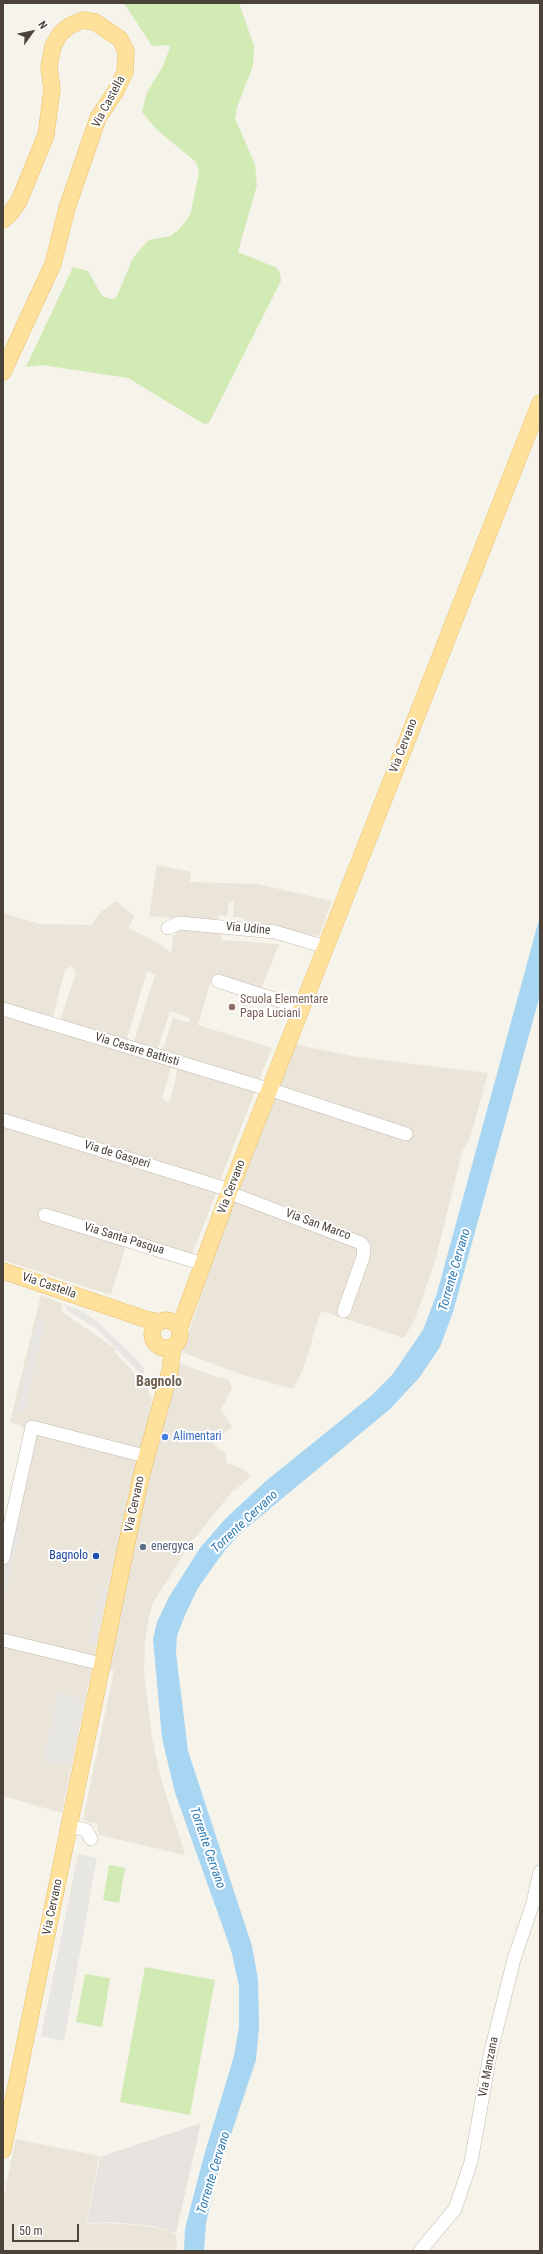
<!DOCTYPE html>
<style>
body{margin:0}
#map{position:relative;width:543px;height:2254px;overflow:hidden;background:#f6f3eb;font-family:"Roboto Condensed",sans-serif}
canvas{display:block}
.frame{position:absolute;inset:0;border:4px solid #4b4339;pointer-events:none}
.north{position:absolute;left:12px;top:12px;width:40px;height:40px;-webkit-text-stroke:3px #fff;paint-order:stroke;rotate:57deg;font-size:11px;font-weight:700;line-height:16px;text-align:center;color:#4b4339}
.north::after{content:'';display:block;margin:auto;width:14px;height:18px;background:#4b4339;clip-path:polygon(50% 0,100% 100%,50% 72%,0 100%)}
.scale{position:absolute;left:12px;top:2224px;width:67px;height:18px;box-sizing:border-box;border:2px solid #4b4339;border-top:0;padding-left:5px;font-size:12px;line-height:14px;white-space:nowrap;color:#4b4339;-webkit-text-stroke:3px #fff;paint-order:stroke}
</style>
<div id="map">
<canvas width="543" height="2254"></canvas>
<div class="frame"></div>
<div class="north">N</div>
<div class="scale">50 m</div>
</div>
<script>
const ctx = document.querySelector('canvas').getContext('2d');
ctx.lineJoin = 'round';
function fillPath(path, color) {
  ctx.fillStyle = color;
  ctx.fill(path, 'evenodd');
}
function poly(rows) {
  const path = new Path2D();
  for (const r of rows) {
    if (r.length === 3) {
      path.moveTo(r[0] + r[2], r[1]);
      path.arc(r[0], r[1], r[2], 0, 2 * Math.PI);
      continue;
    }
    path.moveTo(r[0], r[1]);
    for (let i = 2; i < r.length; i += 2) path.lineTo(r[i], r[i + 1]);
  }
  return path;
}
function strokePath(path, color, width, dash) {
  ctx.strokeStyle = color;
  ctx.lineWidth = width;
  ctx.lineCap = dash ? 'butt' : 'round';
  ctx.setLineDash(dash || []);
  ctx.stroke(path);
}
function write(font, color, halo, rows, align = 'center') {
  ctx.font = font + ' "Roboto Condensed",sans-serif';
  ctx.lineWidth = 4;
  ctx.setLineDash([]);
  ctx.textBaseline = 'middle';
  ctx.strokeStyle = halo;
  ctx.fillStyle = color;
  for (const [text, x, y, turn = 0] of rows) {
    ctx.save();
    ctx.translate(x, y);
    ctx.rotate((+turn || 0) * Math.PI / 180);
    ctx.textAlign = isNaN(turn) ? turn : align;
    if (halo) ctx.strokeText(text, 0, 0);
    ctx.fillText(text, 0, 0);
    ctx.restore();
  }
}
const residential = poly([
 [157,865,191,872,190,882,257,884,332,901,319,936,274,927,245,925,243,917,233,917,234,901,229,901,227,916,218,915,218,919,215,918,214,922,149,916],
 [116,901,134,916,129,928,163,946,171,953,173,937,180,929,222,933,221,940,279,944,260,992,212,977,198,1025,272,1048,258,1082,162,1053,173,1018,189,1023,190,1018,170,1011,157,1051,133,1044,155,975,147,971,126,1042,60,1020,76,973,72,966,65,970,53,1016,48,1019,3,1005,3,913,40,924,91,925,101,912],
 [3,1014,172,1064,162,1098,166,1101,170,1102,178,1068,256,1089,219,1183,3,1117],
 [294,1044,357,1057,488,1073,470,1138,462,1152,436,1257,415,1319,404,1338,321,1311,303,1369,293,1389,240,1374,182,1352,226,1221],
 [3,1126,217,1191,191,1256,126,1245,111,1295,3,1260],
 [41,1295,63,1304,61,1311,116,1349,115,1352,147,1388,152,1400,119,1563,111,1575,62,1813,3,1796,3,1536,25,1431,21,1426,10,1422],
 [177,1362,219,1378,228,1379,232,1388,221,1410,232,1427,212,1443,225,1453,227,1463,243,1469,251,1477,231,1493,192,1541,153,1603,149,1616,145,1642,144,1673,152,1738,160,1775,185,1855,99,1835,97,1824,83,1820,114,1671,108,1668,147,1480],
 [16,2139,99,2156,86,2224,110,2223,152,2227,168,2231,176,2235,177,2251,3,2251,3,2199]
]);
const industrial = poly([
 [201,2123,176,2233,153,2226,111,2222,87,2223,100,2157]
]);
const green = poly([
 [124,3,239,3,254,46,253,66,237,107,235,119,255,164,257,185,238,252,277,268,280,273,281,281,209,423,204,424,128,378,42,365,26,367,73,267,88,271,102,296,111,299,116,298,133,258,142,247,149,240,171,236,178,230,187,220,191,212,199,172,196,162,157,130,142,112,147,92,162,68,170,48,169,45,152,46],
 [109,1865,125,1868,119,1903,103,1900],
 [145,1967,215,1980,190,2115,120,2102],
 [85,1974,110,1978,102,2027,76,2022]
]);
const parking = poly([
 [64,1304,84,1312,99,1323,140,1363,144,1369,144,1377,97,1329,68,1311],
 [37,1319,45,1321,24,1413,17,1412],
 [15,1524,21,1525,3,1608,3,1577],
 [101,1587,107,1588,95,1645,89,1644],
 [58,1693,78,1697,77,1700,83,1702,70,1764,64,1762,63,1766,43,1761],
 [78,1854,97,1858,64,2041,41,2036]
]);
const water = poly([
 [540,916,540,995,453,1312,440,1347,419,1378,390,1409,243,1531,225,1550,198,1588,185,1615,177,1636,176,1653,188,1751,252,1946,258,1980,259,2027,256,2060,216,2179,206,2223,204,2251,184,2251,185,2229,203,2159,234,2056,239,2027,239,1986,231,1950,175,1793,162,1738,153,1639,157,1622,169,1597,200,1548,225,1519,266,1481,371,1396,392,1375,423,1330,437,1293]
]);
const minor = poly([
 [168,928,179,923,275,932,326,947],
 [218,981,302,1008],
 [3,1009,281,1093,406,1134],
 [3,1120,230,1190],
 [230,1193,361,1243,364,1247,363,1257,344,1311],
 [45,1215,203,1264],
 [3,1558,32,1427,137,1454],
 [3,1640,102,1664],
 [70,1826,86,1830,91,1839],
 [420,2251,455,2209,471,2162,490,2055,514,1959,533,1903,540,1872]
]);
const major = poly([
 [3,220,9,215,19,201,46,135,52,89,49,67,53,46,60,34,69,26,83,20,95,22,120,39,126,51,125,72,117,89,98,118,67,208,53,264,3,372],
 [3,1271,145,1319,159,1322],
 [166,1334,14],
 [179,1329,230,1190,540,403],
 [3,2150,126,1547,142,1473,170,1371,173,1346]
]);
const markers = [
 [232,1007,4,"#8d6e63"],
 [165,1437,4,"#3f7fe0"],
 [143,1547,4,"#5c6f8a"],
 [96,1556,4,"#1a4fb4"]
];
const streetNames = [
 ["Via Castella",109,102,-62],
 ["Via Cervano",404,746,-69],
 ["Via Udine",248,929,5],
 ["Via Cesare Battisti",137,1050,17],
 ["Via de Gasperi",117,1155,17],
 ["Via Cervano",232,1187,-69],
 ["Via San Marco",318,1225,20],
 ["Via Santa Pasqua",124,1239,17],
 ["Via Castella",49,1286,19],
 ["Via Cervano",135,1504,-78],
 ["Via Cervano",53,1907,-78],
 ["Via Manzana",489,2067,-79]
];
const educationNames = [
 ["Scuola Elementare",240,1000],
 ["Papa Luciani",240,1014]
];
const shopNames = [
 ["Alimentari",173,1437]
];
const serviceNames = [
 ["energyca",151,1547]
];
const transitNames = [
 ["Bagnolo",88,1556]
];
const waterNames = [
 ["Torrente Cervano",455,1270,-74],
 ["Torrente Cervano",245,1522,-43],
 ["Torrente Cervano",207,1848,71],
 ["Torrente Cervano",214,2173,-73]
];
const quarterNames = [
 ["Bagnolo",159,1382]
];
fillPath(residential, '#eae4d9');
fillPath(industrial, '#e6e2dd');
fillPath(green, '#d2eab4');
fillPath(parking, '#e8e6e3');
fillPath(water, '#a8d5f2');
strokePath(minor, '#c2baad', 14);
strokePath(major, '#e6bf69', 17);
strokePath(minor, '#fff', 13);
strokePath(major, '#ffe19b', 16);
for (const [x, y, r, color] of markers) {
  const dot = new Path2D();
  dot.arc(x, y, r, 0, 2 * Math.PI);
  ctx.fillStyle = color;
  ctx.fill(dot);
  strokePath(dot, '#fff', 1.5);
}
write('12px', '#4b4339', '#fff', streetNames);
write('12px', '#785e54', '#fff', educationNames, 'left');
write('12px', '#366cbe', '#fff', shopNames, 'left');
write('12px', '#4e5e75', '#fff', serviceNames, 'left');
write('12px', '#164399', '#fff', transitNames, 'right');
write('italic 13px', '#2d7bb2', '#fff', waterNames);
write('bold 14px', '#6e6150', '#fff', quarterNames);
</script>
